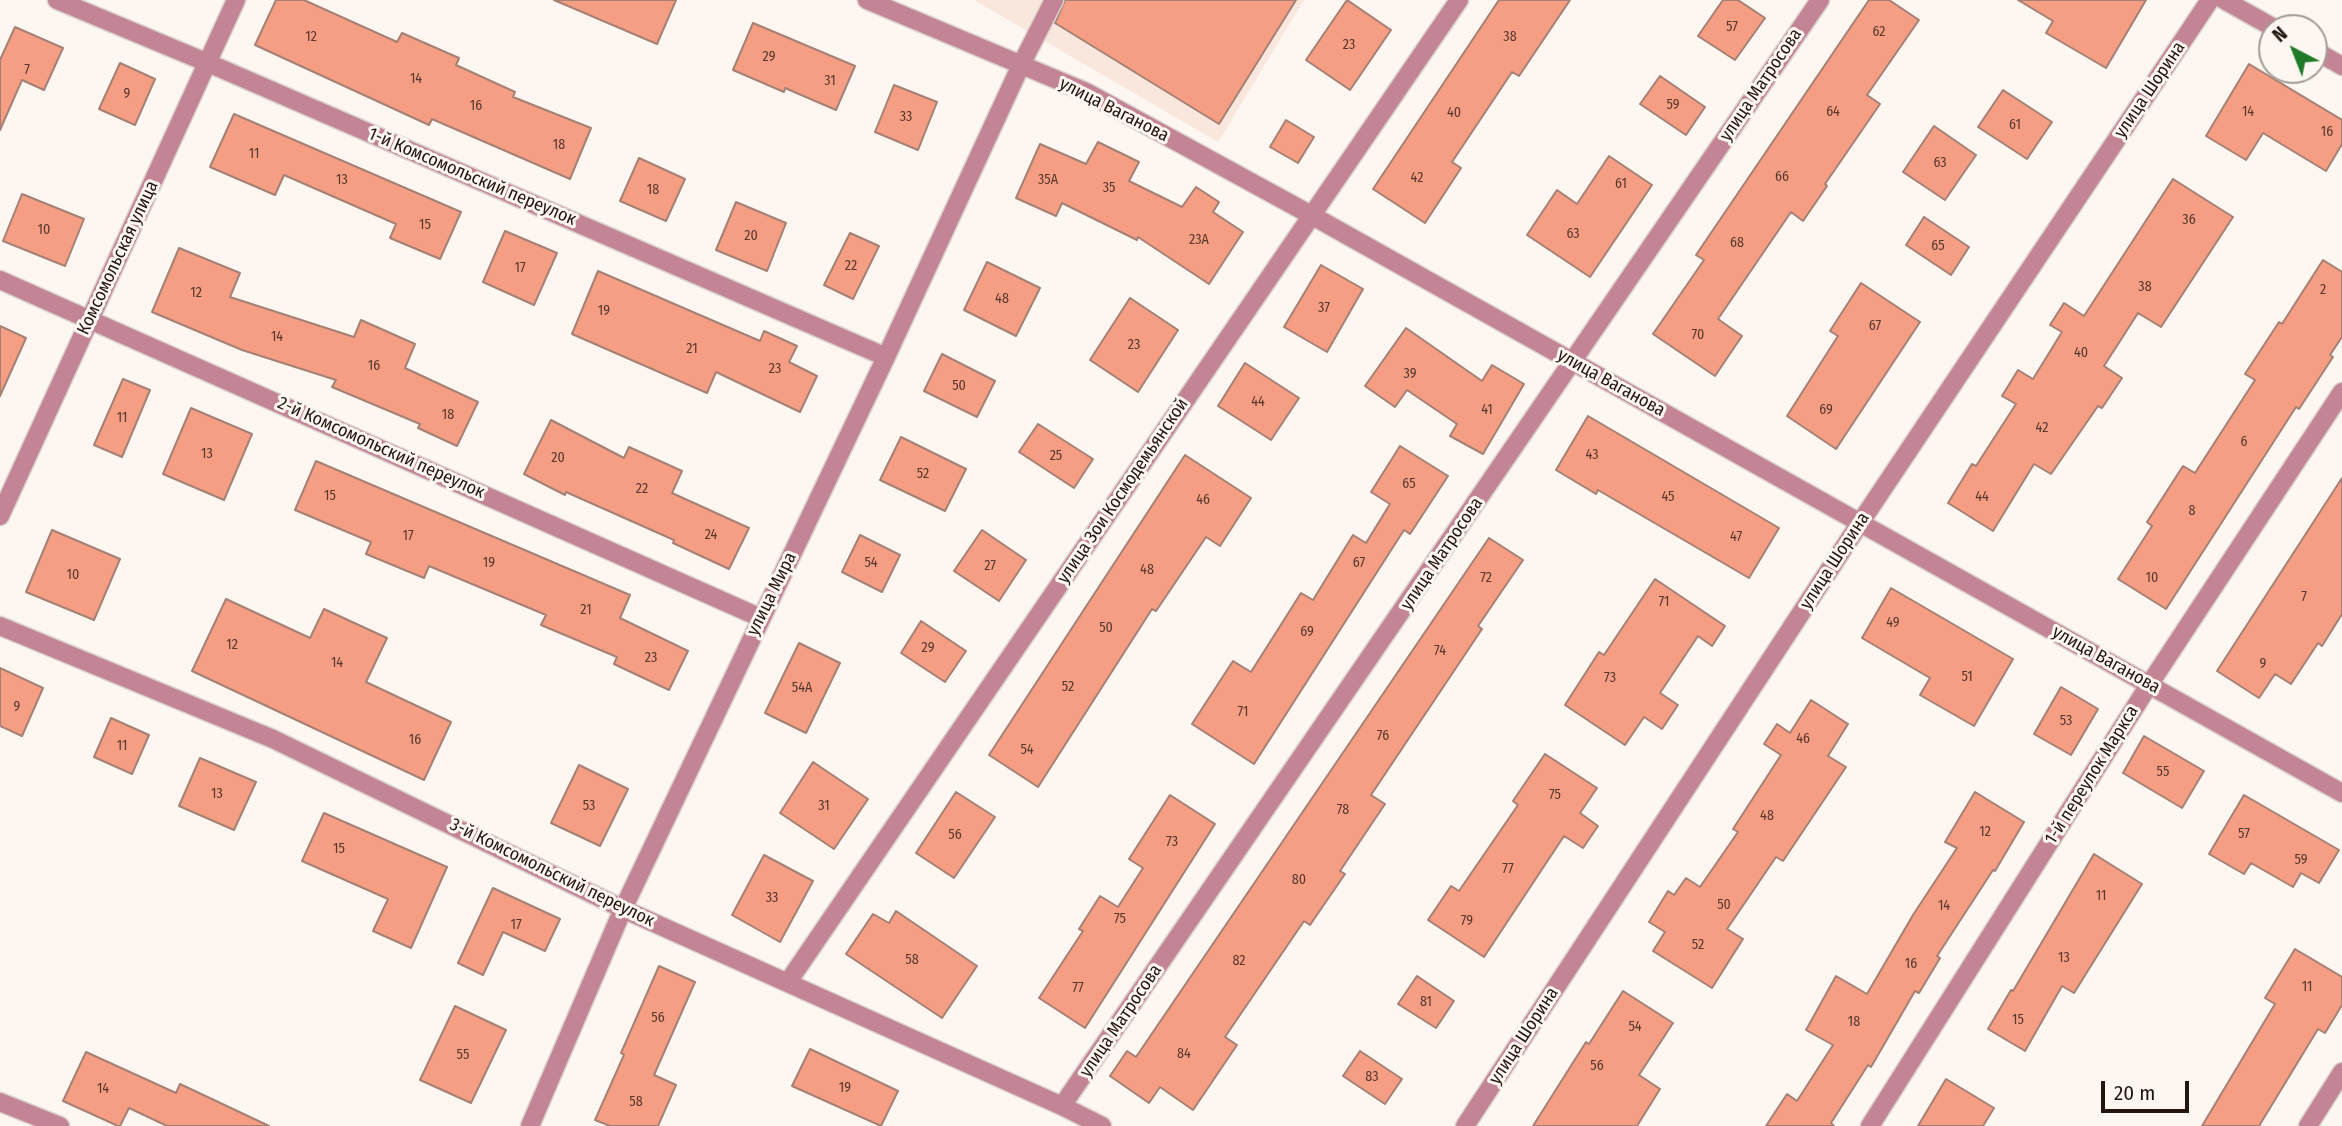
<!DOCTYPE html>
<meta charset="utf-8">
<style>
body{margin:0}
#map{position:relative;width:2342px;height:1126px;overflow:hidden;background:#fdf6f1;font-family:"Fira Sans Condensed",sans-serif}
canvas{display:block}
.north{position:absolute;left:2258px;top:14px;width:70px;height:70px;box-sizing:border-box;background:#fdf6f1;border:2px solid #a59c96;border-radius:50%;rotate:318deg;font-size:19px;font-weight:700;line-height:28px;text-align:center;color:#22160e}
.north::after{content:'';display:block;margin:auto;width:24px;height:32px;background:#1f7a29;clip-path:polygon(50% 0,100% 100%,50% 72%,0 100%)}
.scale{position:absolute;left:2101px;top:1081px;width:88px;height:32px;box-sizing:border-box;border:4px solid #22160e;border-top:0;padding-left:9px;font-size:21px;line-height:24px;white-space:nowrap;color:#22160e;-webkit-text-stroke:5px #fdf6f1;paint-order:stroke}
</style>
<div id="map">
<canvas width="2342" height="1126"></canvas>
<div class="north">N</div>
<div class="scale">20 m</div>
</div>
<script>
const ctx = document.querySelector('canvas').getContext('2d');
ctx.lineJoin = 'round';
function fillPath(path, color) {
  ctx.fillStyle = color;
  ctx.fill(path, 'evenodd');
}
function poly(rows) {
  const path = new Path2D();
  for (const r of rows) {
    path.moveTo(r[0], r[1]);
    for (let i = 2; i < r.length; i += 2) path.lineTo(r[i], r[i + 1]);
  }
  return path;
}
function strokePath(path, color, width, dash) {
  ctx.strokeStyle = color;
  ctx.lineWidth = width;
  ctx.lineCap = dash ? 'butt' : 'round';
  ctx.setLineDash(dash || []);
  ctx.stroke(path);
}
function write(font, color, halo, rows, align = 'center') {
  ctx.font = font + ' "Fira Sans Condensed",sans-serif';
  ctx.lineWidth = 6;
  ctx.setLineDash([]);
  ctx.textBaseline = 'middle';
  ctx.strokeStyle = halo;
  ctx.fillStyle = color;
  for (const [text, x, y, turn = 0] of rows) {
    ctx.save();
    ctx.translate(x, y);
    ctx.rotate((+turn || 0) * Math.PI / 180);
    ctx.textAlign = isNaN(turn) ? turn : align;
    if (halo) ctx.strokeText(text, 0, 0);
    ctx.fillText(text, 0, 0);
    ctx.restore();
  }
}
const built = poly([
 [974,0,1304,0,1218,142]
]);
const building = poly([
 [276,0,304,0,397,42,402,33,459,58,456,65,515,92,513,97,591,128,570,179,432,119,429,125,255,45,276,0],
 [554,0,676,0,657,44,554,0],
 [1065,0,1296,0,1219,124,1055,23,1065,0],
 [1347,0,1391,30,1350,90,1306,60,1347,0],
 [1499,0,1570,0,1519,76,1512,72,1452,162,1461,168,1425,223,1373,189,1499,0],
 [1723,0,1738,0,1765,18,1735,60,1698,36,1723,0],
 [1869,0,1889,0,1919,20,1867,95,1880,104,1825,184,1827,186,1803,221,1791,212,1718,319,1742,336,1715,376,1653,334,1704,260,1696,255,1869,0],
 [2018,0,2146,0,2106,68,2046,33,2053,21,2018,0],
 [753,23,855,66,836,110,785,88,784,92,733,70,753,23],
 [15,27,63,48,44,90,22,80,0,130,0,60,15,27],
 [120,63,155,79,135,125,99,109,120,63],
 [2249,64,2342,120,2342,144,2326,171,2263,133,2246,160,2206,136,2249,64],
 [1660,76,1705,107,1686,135,1640,104,1660,76],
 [894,85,937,102,918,150,875,132,894,85],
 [2003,90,2052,122,2027,159,1978,127,2003,90],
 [234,114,461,212,440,259,390,238,396,224,284,175,275,195,210,167,234,114],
 [1286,120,1314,137,1298,163,1270,147,1286,120],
 [1934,126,1976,155,1945,200,1903,172,1934,126],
 [1098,142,1139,162,1129,181,1182,207,1196,187,1219,202,1213,212,1243,232,1209,284,1138,237,1137,240,1062,203,1056,216,1016,198,1040,144,1086,164,1098,142],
 [1609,156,1652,185,1590,277,1527,235,1557,190,1577,204,1609,156],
 [639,158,685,179,666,221,620,201,639,158],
 [2173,179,2233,217,2161,327,2138,313,2104,366,2122,378,2102,408,2098,406,2051,474,2034,464,1993,531,1948,503,1972,464,1976,466,2016,404,2002,396,2018,370,2033,379,2062,332,2050,325,2064,303,2084,316,2173,179],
 [22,194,84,219,65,266,3,241,22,194],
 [736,202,786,223,767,271,716,250,736,202],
 [1924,217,1969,247,1951,275,1906,245,1924,217],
 [505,231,557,253,534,305,483,282,505,231],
 [850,233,879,246,853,299,824,285,850,233],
 [179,248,240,273,230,297,354,337,361,320,415,344,405,368,478,402,457,446,418,428,420,424,332,387,336,380,242,350,152,312,179,248],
 [2323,260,2342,272,2342,337,2330,355,2333,357,2299,409,2296,407,2166,609,2118,579,2152,526,2147,522,2183,466,2195,473,2255,380,2245,374,2279,322,2282,324,2323,260],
 [987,262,1040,288,1016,336,964,310,987,262],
 [1321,265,1363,289,1327,352,1284,327,1321,265],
 [598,271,760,341,764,331,797,346,789,362,817,376,800,412,716,372,707,393,572,334,598,271],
 [1861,283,1920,322,1836,449,1787,416,1838,336,1830,331,1861,283],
 [1130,298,1178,330,1138,392,1090,360,1130,298],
 [0,326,26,338,0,396,0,326],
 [1406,328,1482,381,1492,365,1524,384,1483,454,1450,436,1457,424,1407,390,1395,407,1365,386,1406,328],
 [942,354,995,381,977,417,924,391,942,354],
 [1245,363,1299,398,1271,440,1218,406,1245,363],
 [123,379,150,390,122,457,94,445,123,379],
 [191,408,252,434,224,500,163,474,191,408],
 [1588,416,1779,528,1749,578,1598,490,1596,494,1556,470,1588,416],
 [551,420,624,458,629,447,682,471,672,493,749,528,729,569,673,543,674,540,566,492,565,495,524,474,551,420],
 [1038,424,1093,459,1074,488,1019,452,1038,424],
 [901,437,966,469,945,511,880,480,901,437],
 [1400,446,1448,476,1410,534,1404,530,1254,764,1192,724,1233,661,1251,672,1301,593,1313,600,1353,535,1366,543,1390,504,1371,492,1400,446],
 [1185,455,1251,498,1220,546,1206,537,1156,611,1152,609,1038,787,989,755,1185,455],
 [316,461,630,595,620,618,688,651,669,690,614,664,617,657,541,625,546,615,429,566,424,578,366,554,371,542,295,510,316,461],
 [2342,478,2342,614,2322,646,2318,643,2291,684,2275,674,2259,698,2217,671,2342,478],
 [52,530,120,559,94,620,26,592,52,530],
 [982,530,1026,560,999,601,954,571,982,530],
 [860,535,900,555,882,592,842,572,860,535],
 [1489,538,1523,560,1478,626,1482,629,1371,795,1385,804,1340,871,1345,874,1310,925,1304,921,1225,1037,1237,1045,1193,1110,1160,1087,1149,1103,1110,1076,1127,1051,1136,1057,1489,538],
 [1655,579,1725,626,1712,646,1698,636,1660,693,1678,705,1662,729,1644,717,1625,745,1565,705,1599,652,1604,655,1655,579],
 [1891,588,2013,659,1974,726,1920,695,1930,678,1862,638,1891,588],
 [226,599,310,638,324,609,387,638,366,682,451,722,424,780,192,671,226,599],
 [921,621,966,651,945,682,901,653,921,621],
 [799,643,840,663,806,733,765,713,799,643],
 [0,668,43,688,22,736,0,726,0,668],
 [2061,687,2098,709,2071,755,2034,734,2061,687],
 [1811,700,1848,724,1828,756,1846,767,1783,861,1776,857,1727,929,1743,939,1712,988,1653,951,1665,932,1649,922,1668,891,1674,895,1686,878,1700,887,1738,832,1733,829,1781,755,1764,744,1777,724,1790,733,1811,700],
 [111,718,149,735,132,774,94,757,111,718],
 [2144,736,2204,771,2182,808,2123,773,2144,736],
 [1545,754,1597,788,1580,813,1598,826,1583,848,1564,836,1484,957,1428,920,1451,886,1459,891,1518,805,1513,801,1545,754],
 [200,758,256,782,234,830,179,806,200,758],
 [813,762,868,799,834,849,780,813,813,762],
 [579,765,628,789,600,846,551,823,579,765],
 [956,792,995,817,954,878,916,853,956,792],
 [1975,792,2024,822,1995,871,1993,870,1937,956,1940,958,1919,993,1915,991,1871,1067,1868,1065,1831,1123,1834,1126,1766,1126,1787,1094,1797,1101,1833,1045,1806,1030,1836,976,1867,994,1913,915,1957,848,1945,842,1975,792],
 [1170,795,1215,824,1085,1028,1039,998,1083,931,1079,929,1100,896,1118,907,1143,868,1129,859,1170,795],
 [2244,795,2339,850,2319,883,2301,873,2293,887,2251,863,2244,874,2209,854,2244,795],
 [324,813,447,867,411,948,373,931,388,899,302,861,324,813],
 [2094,854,2142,884,2074,993,2062,986,2025,1051,1988,1029,2011,990,2013,991,2094,854],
 [764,855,813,881,780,942,732,915,764,855],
 [493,888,560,919,545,951,503,932,483,975,458,963,493,888],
 [896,911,977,966,942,1018,846,954,873,914,889,923,896,911],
 [2295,949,2342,977,2342,1005,2325,1033,2318,1029,2259,1126,2202,1126,2275,1004,2265,998,2295,949],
 [659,966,695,982,654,1075,676,1085,658,1126,610,1126,595,1120,624,1055,621,1053,659,966],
 [1417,976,1454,1001,1436,1028,1398,1004,1417,976],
 [1623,991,1673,1023,1639,1075,1660,1089,1637,1126,1533,1126,1586,1042,1589,1044,1623,991],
 [455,1006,506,1030,471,1103,420,1080,455,1006],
 [810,1049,898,1091,881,1126,792,1086,810,1049],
 [1360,1051,1402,1079,1385,1104,1343,1076,1360,1051],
 [86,1052,176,1093,180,1084,269,1126,167,1126,129,1108,120,1126,118,1126,63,1101,86,1052],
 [1946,1079,1994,1108,1983,1126,1918,1126,1946,1079]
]);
const lane = poly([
 [1021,65,1054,0]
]);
const street = poly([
 [57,0,208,63,886,357],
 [867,0,1086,92,1311,215,2342,793],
 [2224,0,2274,28],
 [2314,50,2342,66],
 [0,280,761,618],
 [0,516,236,0],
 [0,626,273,739,623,909,1062,1106,1102,1126],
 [788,982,1459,0],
 [0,1102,60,1126],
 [1062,1106,1820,0],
 [530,1126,623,909,886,357,1021,65],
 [1465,1126,1860,523,2210,0],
 [1870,1126,2149,685,2342,392],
 [2308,1126,2342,1072]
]);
const numberNames = [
 ["57",1732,27],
 ["62",1879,32],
 ["12",311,37],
 ["38",1510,37],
 ["23",1349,45],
 ["29",769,57],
 ["7",27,70],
 ["14",416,79],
 ["31",830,81],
 ["9",127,94],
 ["59",1673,105],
 ["16",476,106],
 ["64",1833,112],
 ["14",2248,112],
 ["40",1454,113],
 ["33",906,117],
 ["61",2015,125],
 ["16",2327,132],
 ["18",559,145],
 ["11",254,154],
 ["63",1940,163],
 ["66",1782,177],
 ["42",1417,178],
 ["13",342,180],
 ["35А",1048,180],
 ["61",1621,184],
 ["35",1109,188],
 ["18",653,190],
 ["36",2189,220],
 ["15",425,225],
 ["10",44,230],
 ["63",1573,234],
 ["20",751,236],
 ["23А",1199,240],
 ["68",1737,243],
 ["65",1938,246],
 ["22",851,266],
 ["17",520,268],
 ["38",2145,287],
 ["2",2323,290],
 ["12",196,293],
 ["48",1002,299],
 ["37",1324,308],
 ["19",604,311],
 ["67",1875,326],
 ["70",1698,335],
 ["14",277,337],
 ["23",1134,345],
 ["21",692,349],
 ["40",2081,353],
 ["16",374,366],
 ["23",775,369],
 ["39",1410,374],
 ["50",959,386],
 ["44",1258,402],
 ["41",1487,410],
 ["69",1826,410],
 ["18",448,415],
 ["11",122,418],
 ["42",2042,428],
 ["6",2244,442],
 ["13",207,454],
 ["43",1592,455],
 ["25",1056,456],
 ["20",558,458],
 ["52",923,474],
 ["65",1409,484],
 ["22",642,489],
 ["15",330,496],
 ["45",1668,497],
 ["44",1982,497],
 ["46",1203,500],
 ["8",2192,511],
 ["24",711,535],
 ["17",408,536],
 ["47",1736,537],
 ["19",489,563],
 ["54",871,563],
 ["67",1359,563],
 ["27",990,566],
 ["48",1147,570],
 ["10",73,575],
 ["72",1486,578],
 ["10",2152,578],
 ["7",2304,597],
 ["71",1664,602],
 ["21",586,610],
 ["49",1893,623],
 ["50",1106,628],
 ["69",1307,632],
 ["12",232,645],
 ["29",928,648],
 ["74",1440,651],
 ["23",651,658],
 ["14",337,663],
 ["9",2263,664],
 ["51",1967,677],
 ["73",1610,678],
 ["52",1068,687],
 ["54А",802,688],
 ["9",17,707],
 ["71",1243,712],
 ["53",2066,721],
 ["76",1383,736],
 ["46",1803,739],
 ["16",415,740],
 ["11",122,746],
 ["54",1027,750],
 ["55",2163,772],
 ["13",217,794],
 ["75",1555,795],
 ["53",589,806],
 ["31",824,806],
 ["78",1343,810],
 ["48",1767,816],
 ["12",1985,832],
 ["57",2244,834],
 ["56",955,835],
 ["73",1172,842],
 ["15",339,849],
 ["59",2301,860],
 ["77",1508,869],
 ["80",1299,880],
 ["11",2101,896],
 ["33",772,898],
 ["50",1724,905],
 ["14",1944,906],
 ["75",1120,919],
 ["79",1467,921],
 ["17",516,925],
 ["52",1698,945],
 ["13",2064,958],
 ["58",912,960],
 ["82",1239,961],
 ["16",1911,964],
 ["11",2307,987],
 ["77",1078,988],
 ["81",1426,1002],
 ["56",658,1018],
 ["15",2018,1020],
 ["18",1854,1022],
 ["54",1635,1027],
 ["84",1184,1054],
 ["55",463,1055],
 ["56",1597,1066],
 ["83",1372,1077],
 ["19",845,1088],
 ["14",103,1089],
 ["58",636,1102]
];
const streetNames = [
 ["улица Матросова",1761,85,-56],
 ["улица Шорина",2150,90,-56],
 ["улица Ваганова",1114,110,27],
 ["1-й Комсомольский переулок",472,177,23],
 ["Комсомольская улица",118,258,-65],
 ["улица Ваганова",1611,383,29],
 ["2-й Комсомольский переулок",381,448,24],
 ["улица Зои Космодемьянской",1123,491,-56],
 ["улица Матросова",1442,554,-56],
 ["улица Шорина",1835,561,-57],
 ["улица Мира",772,594,-64],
 ["улица Ваганова",2106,660,29],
 ["1-й переулок Маркса",2092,775,-58],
 ["3-й Комсомольский переулок",552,873,26],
 ["улица Матросова",1121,1021,-56],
 ["улица Шорина",1524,1036,-57]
];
fillPath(built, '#f9e7dd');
fillPath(building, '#f69e84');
strokePath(building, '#a58075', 2);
strokePath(lane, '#dad2cd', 21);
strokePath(street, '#dad2cd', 21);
strokePath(lane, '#c38596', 18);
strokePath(street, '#c38596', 18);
write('14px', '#57382c', null, numberNames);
write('18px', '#22160e', '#fdf6f1', streetNames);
</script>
